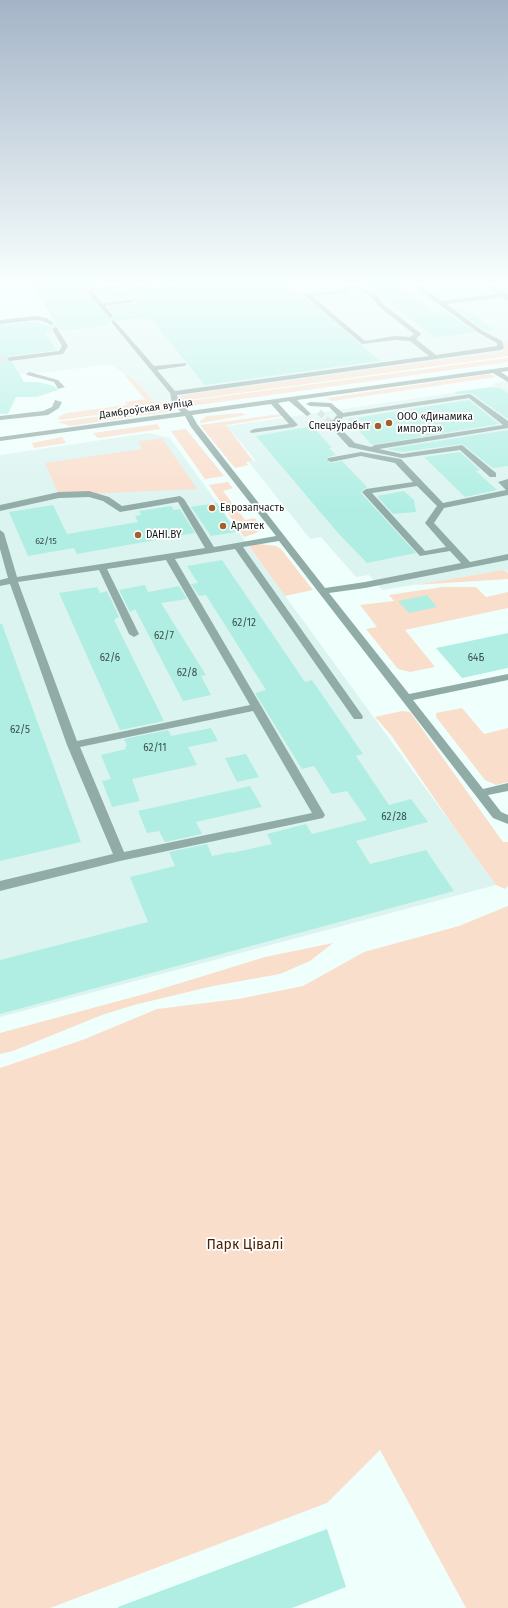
<!DOCTYPE html>
<meta charset="utf-8">
<style>
body{margin:0}
canvas{display:block;background:#effffc}
</style>
<canvas width="508" height="1608"></canvas>
<script>
const ctx = document.querySelector('canvas').getContext('2d');
ctx.lineJoin = 'round';
function fillPath(path, color) {
  ctx.fillStyle = color;
  ctx.fill(path, 'evenodd');
}
function poly(rows) {
  const path = new Path2D();
  for (const r of rows) {
    path.moveTo(r[0], r[1]);
    for (let i = 2; i < r.length; i += 2) path.lineTo(r[i], r[i + 1]);
  }
  return path;
}
function strokePath(path, color, width, dash) {
  ctx.strokeStyle = color;
  ctx.lineWidth = width;
  ctx.lineCap = dash ? 'butt' : 'round';
  ctx.setLineDash(dash || []);
  ctx.stroke(path);
}
function write(font, color, halo, rows, align = 'center') {
  ctx.font = font + ' "Fira Sans",sans-serif';
  ctx.lineWidth = 3.5;
  ctx.setLineDash([]);
  ctx.textBaseline = 'middle';
  ctx.strokeStyle = halo;
  ctx.fillStyle = color;
  for (const [text, x, y, turn = 0] of rows) {
    ctx.save();
    ctx.translate(x, y);
    ctx.rotate((+turn || 0) * Math.PI / 180);
    ctx.textAlign = isNaN(turn) ? turn : align;
    if (halo) ctx.strokeText(text, 0, 0);
    ctx.fillText(text, 0, 0);
    ctx.restore();
  }
}
const built = poly([
 [39,283,508,283,508,356,180,400,181,401,170,403,168,401,155,403,139,384,110,364,50,372,0,375,0,323,35,319,44,320,49,323,62,321,42,293,37,294,32,286],
 [508,381,508,572,505,570,382,590,369,575,356,577,321,537,310,539,249,462,256,461,227,426,493,387,494,383],
 [149,433,170,438,496,885,0,1017,0,455]
]);
const green = poly([
 [501,343,508,343,508,356,182,401,179,398,181,396,192,394,501,352,505,350,505,347],
 [508,358,508,362,184,407,173,411,70,426,58,422,181,405,177,404,60,420,58,417,67,413,127,405,125,402,145,399,125,376,127,375,139,384,155,403,168,401,170,403,181,402],
 [489,374,496,377,332,401,327,398],
 [242,413,246,415,200,423,200,421,207,416],
 [281,414,283,416,226,425,253,461,246,462,248,465,235,468,200,425],
 [157,424,161,429,98,438,93,433],
 [186,429,224,476,205,479,171,431],
 [62,437,66,443,34,448,32,443],
 [162,438,197,489,59,495,45,463,142,449,138,441],
 [228,482,233,488,223,491,245,520,255,518,261,529,256,533,244,537,209,485],
 [259,544,276,546,281,549,313,590,285,596,249,546],
 [504,570,508,573,508,579,414,585],
 [442,587,476,587,486,597,508,592,508,608,405,630,435,667,410,672,398,669,366,629,377,627,360,605,394,601,389,595],
 [462,708,484,734,508,728,508,782,496,785,485,780,436,717,436,713],
 [402,711,410,712,503,842,508,842,508,886,505,889,496,885,456,830,391,735,375,717],
 [508,906,508,1608,466,1608,380,1450,327,1503,50,1608,0,1608,0,1068,85,1039,157,1009,238,999,303,986,364,952,459,926],
 [333,943,310,961,280,974,213,986,134,1005,102,1015,13,1051,0,1054,0,1033,148,993,265,957]
]);
const building = poly([
 [30,283,125,283,84,289,110,319,114,316,108,307,134,303,135,302,131,299,103,301,95,292,151,285,151,289,200,283,285,283,296,292,301,293,380,361,205,385,151,319,143,320,141,318,117,321,114,319,110,322,105,323,107,325,61,331,58,327,54,326,51,329,52,332,45,333,56,350,10,356,6,359,12,362,24,382,38,382,54,386,58,390,37,397,16,397,8,414,0,414,0,325,36,322,50,326,56,323,49,317,52,317],
 [362,283,395,283,435,312,445,311,476,332,435,338],
 [463,308,494,330,484,330,456,309],
 [491,387,500,388,508,393,508,419,471,393,457,394,454,392],
 [469,400,499,424,372,445,348,419],
 [312,426,332,448,329,448,336,455,328,457,326,460,331,463,342,461,367,487,361,491,361,493,416,553,367,563,338,533,256,436],
 [508,430,508,466,493,468,462,444,402,452,387,449],
 [460,452,480,470,476,471,497,490,465,497,424,457],
 [404,491,414,500,416,512,393,514,377,496],
 [217,503,236,532,211,536,191,507],
 [53,505,67,534,138,522,135,516,141,515,139,511,171,506,174,510,180,509,195,533,77,554,74,548,28,556,9,512],
 [222,560,305,682,312,680,363,754,356,756,389,805,411,799,428,822,356,841,370,864,426,850,454,891,0,1014,0,960,148,922,130,877,175,866,169,852,207,844,212,856,231,852,232,853,272,844,267,834,306,824,312,834,367,820,347,791,332,794,314,766,302,769,255,693,266,690,206,595,199,596,191,584,198,583,187,566],
 [145,585,148,592,179,586,187,599,161,603,206,675,201,676,211,695,183,701,135,609,130,612,119,590],
 [97,587,100,593,107,591,119,617,114,620,164,721,120,730,59,593],
 [427,595,437,607,409,613,398,601],
 [0,624,2,624,81,842,0,861],
 [508,633,508,668,462,678,436,648],
 [211,728,218,741,188,747,197,765,132,779,140,801,112,807,102,781,111,779,101,755,126,749,125,746,127,746,124,739,168,730,171,736],
 [246,754,259,777,237,782,225,758],
 [250,786,262,807,196,822,202,834,165,842,159,831,147,833,138,811],
 [327,1529,346,1587,292,1608,118,1608,118,1607]
]);
const minorTunnel = poly([
 [0,360,10,359],
 [319,412,330,422]
]);
const minor = poly([
 [136,283,156,283,92,291,102,303,131,300,134,302,105,306,113,316,110,318,85,290,136,283],
 [342,283,349,283,352,286,368,290,379,298,383,304,420,333,421,334,416,339,436,355,497,346,497,343,479,333,409,283,416,283,441,301,498,294,480,283,487,283,508,295,508,300,500,296,497,298,446,304,483,331,502,341,504,348,501,350,177,395,179,402,189,411,508,367,508,371,501,372,508,377,508,382,493,373,297,400,311,414,307,416,289,401,278,403,298,425,294,427,251,433,250,431,254,429,289,424,271,404,192,415,197,424,325,588,365,582,461,563,450,551,420,556,362,492,366,489,413,482,395,463,361,456,331,462,327,460,328,458,361,452,401,459,443,503,506,490,498,482,508,479,508,495,444,508,434,523,470,562,508,554,508,560,365,588,329,593,409,694,508,674,508,680,413,700,483,789,508,783,508,791,488,795,501,812,508,815,508,824,493,818,279,541,243,547,362,715,363,717,362,719,354,719,235,549,175,559,325,815,323,818,120,861,0,891,0,881,113,854,67,745,10,584,0,586,0,580,8,578,0,549,0,530,4,533,17,577,205,548,178,502,120,512,103,501,89,497,59,498,0,511,0,505,59,492,89,491,109,497,122,506,180,496,184,499,214,547,276,536,191,427,185,416,0,441,0,437,181,412,172,403,170,393,112,323,112,321,114,320,154,366,186,363,186,365,184,366,157,370,175,391,429,356,410,341,395,340,362,344,304,295,343,289,346,287,342,283],
 [351,289,364,292,374,300,378,306,414,334,410,337,395,336,365,341,312,296,345,293,351,289],
 [417,486,437,506,425,523,446,547,425,551,372,493,417,486],
 [166,560,250,705,77,741,18,582,99,570,129,634,134,637,139,634,107,569,166,560],
 [253,711,312,813,124,852,80,747,253,711],
 [36,316,47,318,54,323,51,325,43,321,36,320,0,324,0,320,36,316],
 [55,327,57,328,68,346,63,354,10,361,7,359,10,357,59,351,62,346,52,329,55,327],
 [29,372,58,380,65,387,58,389,54,382,27,375,26,374,29,372],
 [470,394,508,421,508,428,379,449,402,454,462,445,496,473,496,477,490,477,460,450,402,458,349,447,326,422,333,420,337,415,329,407,310,406,306,404,310,402,331,403,343,413,470,394],
 [469,398,503,425,375,445,371,447,355,443,337,425,343,417,469,398],
 [55,400,62,402,59,408,48,415,0,420,0,416,43,411,52,407,55,400]
]);
const markers = [
 [389,423,4,"#a15f2c"],
 [378,426,4,"#a15f2c"],
 [212,508,4,"#a15f2c"],
 [223,526,4,"#a15f2c"],
 [138,535,4,"#a15f2c"]
];
const farNumbernames = [
 ["62/15",46,541]
];
const farStreetnames = [
 ["Дамброўская вуліца",146,409,-8]
];
const farPoinames = [
 ["ООО «Динамика",397,417],
 ["импорта»",397,429],
 ["Спецэўрабыт",370,426,"right"],
 ["Еврозапчасть",220,508],
 ["Армтек",231,526],
 ["DAHI.BY",146,535]
];
const numberNames = [
 ["62/12",244,623],
 ["62/7",164,636],
 ["62/6",110,658],
 ["64Б",476,658],
 ["62/8",187,673],
 ["62/5",20,730],
 ["62/11",155,748],
 ["62/28",394,817]
];
const nearParknames = [
 ["Парк Цівалі",245,1245]
];
fillPath(built, '#dcf4f0');
fillPath(green, '#fadecc');
fillPath(building, '#b0eee3');
strokePath(minorTunnel, '#cedcda', 6, [6, 3.5]);
fillPath(minor, '#91aba6');
const sky = ctx.createLinearGradient(0, 0, 0, 508);
sky.addColorStop(0, '#a4b4c7');
sky.addColorStop(0.56, '#f8fffe');
sky.addColorStop(1, '#f8fffe00');
ctx.fillStyle = sky;
ctx.fillRect(0, 0, 508, 508);
for (const [x, y, r, color] of markers) {
  const dot = new Path2D();
  dot.arc(x, y, r, 0, 2 * Math.PI);
  ctx.fillStyle = color;
  ctx.fill(dot);
  strokePath(dot, '#fff', 1.5);
}
write('9px', '#3a4e4a', null, farNumbernames);
write('10px', '#131817', '#fff', farStreetnames);
write('10px', '#131817', '#fff', farPoinames, 'left');
write('10px', '#3a4e4a', null, numberNames);
write('14px', '#4b2300', '#fff', nearParknames);
</script>
